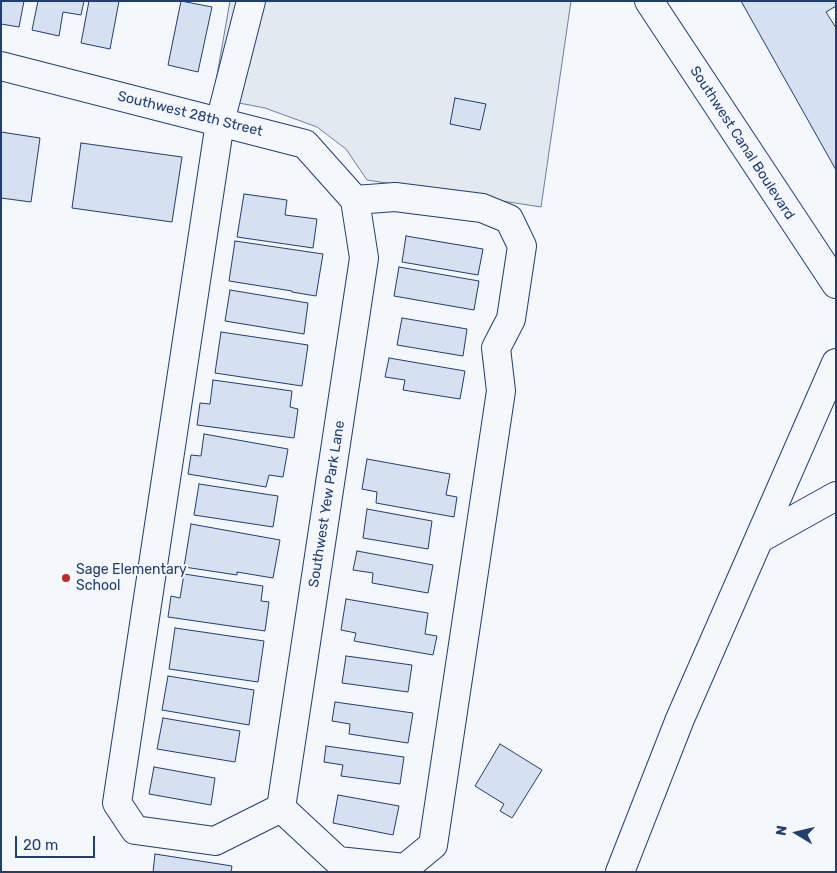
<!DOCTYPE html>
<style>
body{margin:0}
#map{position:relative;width:837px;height:873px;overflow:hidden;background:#f4f7fb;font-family:Rubik,sans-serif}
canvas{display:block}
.frame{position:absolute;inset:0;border:2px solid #1d3f73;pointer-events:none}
.north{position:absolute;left:772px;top:808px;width:50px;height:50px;-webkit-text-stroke:4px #f4f7fb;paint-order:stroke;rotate:279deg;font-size:14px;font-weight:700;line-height:20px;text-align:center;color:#1d3f73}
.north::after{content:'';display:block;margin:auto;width:18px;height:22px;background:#1d3f73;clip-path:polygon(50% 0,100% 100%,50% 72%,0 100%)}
.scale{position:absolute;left:15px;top:836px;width:80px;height:22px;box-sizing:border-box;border:2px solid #1d3f73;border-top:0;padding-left:6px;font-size:15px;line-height:18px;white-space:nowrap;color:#1d3f73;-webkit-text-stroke:4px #f4f7fb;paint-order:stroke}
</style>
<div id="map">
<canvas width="837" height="873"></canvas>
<div class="frame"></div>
<div class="north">N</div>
<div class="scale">20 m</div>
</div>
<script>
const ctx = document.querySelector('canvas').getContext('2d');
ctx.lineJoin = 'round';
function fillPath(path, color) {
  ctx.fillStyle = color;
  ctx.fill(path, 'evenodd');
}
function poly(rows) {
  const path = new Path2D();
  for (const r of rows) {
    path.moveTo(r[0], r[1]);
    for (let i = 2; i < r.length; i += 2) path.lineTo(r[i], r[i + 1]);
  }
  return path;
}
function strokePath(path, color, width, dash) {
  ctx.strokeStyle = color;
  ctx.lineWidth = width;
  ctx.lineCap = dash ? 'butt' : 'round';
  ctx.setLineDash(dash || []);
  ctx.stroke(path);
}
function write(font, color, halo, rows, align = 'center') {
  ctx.font = font + ' Rubik,sans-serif';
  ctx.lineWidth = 4;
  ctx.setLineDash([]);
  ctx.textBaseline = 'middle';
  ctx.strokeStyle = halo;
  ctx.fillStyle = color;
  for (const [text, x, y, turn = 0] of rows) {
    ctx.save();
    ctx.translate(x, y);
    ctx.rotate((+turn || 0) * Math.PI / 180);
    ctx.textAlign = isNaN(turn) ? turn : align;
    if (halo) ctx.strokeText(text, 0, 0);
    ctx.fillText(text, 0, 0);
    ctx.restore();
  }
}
const green = poly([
 [230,1,571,1,541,207,367,180,346,149,317,127,265,108,213,98,230,1]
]);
const building = poly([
 [1,1,24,1,19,27,1,24,1,1],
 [38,1,84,1,81,15,63,12,59,36,32,30,38,1],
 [89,1,119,1,110,49,81,43,89,1],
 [181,1,212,7,198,72,168,65,181,1],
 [741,1,836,1,836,6,826,12,836,28,836,170,741,1],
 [455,98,486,104,480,130,450,124,455,98],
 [1,132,40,138,31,202,1,198,1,132],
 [81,143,182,157,172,222,72,208,81,143],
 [244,194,287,200,285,215,317,219,313,248,237,237,244,194],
 [406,236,483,249,478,275,402,262,406,236],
 [235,241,323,254,316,296,292,292,292,291,229,281,235,241],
 [399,267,479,281,474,310,394,296,399,267],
 [230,290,308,303,304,334,225,321,230,290],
 [402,318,467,329,463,356,397,345,402,318],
 [221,332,308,345,302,386,215,373,221,332],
 [389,358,465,371,460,399,403,390,405,380,385,377,389,358],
 [213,380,292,391,290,407,298,409,294,438,197,425,200,403,210,404,213,380],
 [204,434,288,449,283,477,269,475,266,487,188,474,191,455,201,456,204,434],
 [367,459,450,474,446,495,457,497,454,517,376,503,377,492,362,489,367,459],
 [199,484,278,496,273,527,194,515,199,484],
 [367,509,432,521,428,549,363,538,367,509],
 [191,524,280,540,273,578,237,572,237,575,184,567,191,524],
 [357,551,433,565,428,593,372,583,373,573,353,570,357,551],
 [184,574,263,586,261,601,269,602,265,631,168,617,171,596,180,598,184,574],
 [346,599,428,613,425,634,437,636,433,655,354,641,356,633,341,630,346,599],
 [175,628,264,641,258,682,169,669,175,628],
 [346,656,412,665,408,692,342,683,346,656],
 [168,676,254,690,249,725,162,710,168,676],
 [335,702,413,713,408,743,349,734,350,724,332,721,335,702],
 [163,718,240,731,235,762,157,749,163,718],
 [500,744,542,770,512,818,500,811,504,804,475,786,500,744],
 [326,746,404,757,400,784,341,776,343,765,324,762,326,746],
 [154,767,215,778,211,805,149,794,154,767],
 [338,795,399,806,393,835,333,823,338,795],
 [155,854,232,866,231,872,153,872,155,854]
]);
const minor = poly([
 [251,1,220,122,117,803,135,830,215,841,281,808],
 [1,66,305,144,355,200],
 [759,539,836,496],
 [281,808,338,861,405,868,433,845,501,391,496,348,511,319,522,246,509,219,482,208,395,197,355,200],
 [281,808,364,258,355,200],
 [620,872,680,719,836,363]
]);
const major = poly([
 [649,1,836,284]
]);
const markers = [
 [66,578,5,"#c62828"]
];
const streetNames = [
 ["Southwest 28th Street",190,114,14],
 ["Southwest Canal Boulevard",742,143,57],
 ["Southwest Yew Park Lane",327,504,-81]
];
const poiNames = [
 ["Sage Elementary",76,570],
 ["School",76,586]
];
fillPath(green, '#e3e9f0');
strokePath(green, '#687fa3', 1);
fillPath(building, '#d5e0f0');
strokePath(building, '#1d3f73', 1);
strokePath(minor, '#1d3f73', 30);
strokePath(major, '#1d3f73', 30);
strokePath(minor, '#f4f7fb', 28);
strokePath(major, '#f4f7fb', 28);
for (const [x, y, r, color] of markers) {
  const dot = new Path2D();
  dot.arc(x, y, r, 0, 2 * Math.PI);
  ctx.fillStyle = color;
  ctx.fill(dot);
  strokePath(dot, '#f4f7fb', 2);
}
write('14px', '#1d3f73', '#f4f7fb', streetNames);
write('14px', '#1d3f73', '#f4f7fb', poiNames, 'left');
</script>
